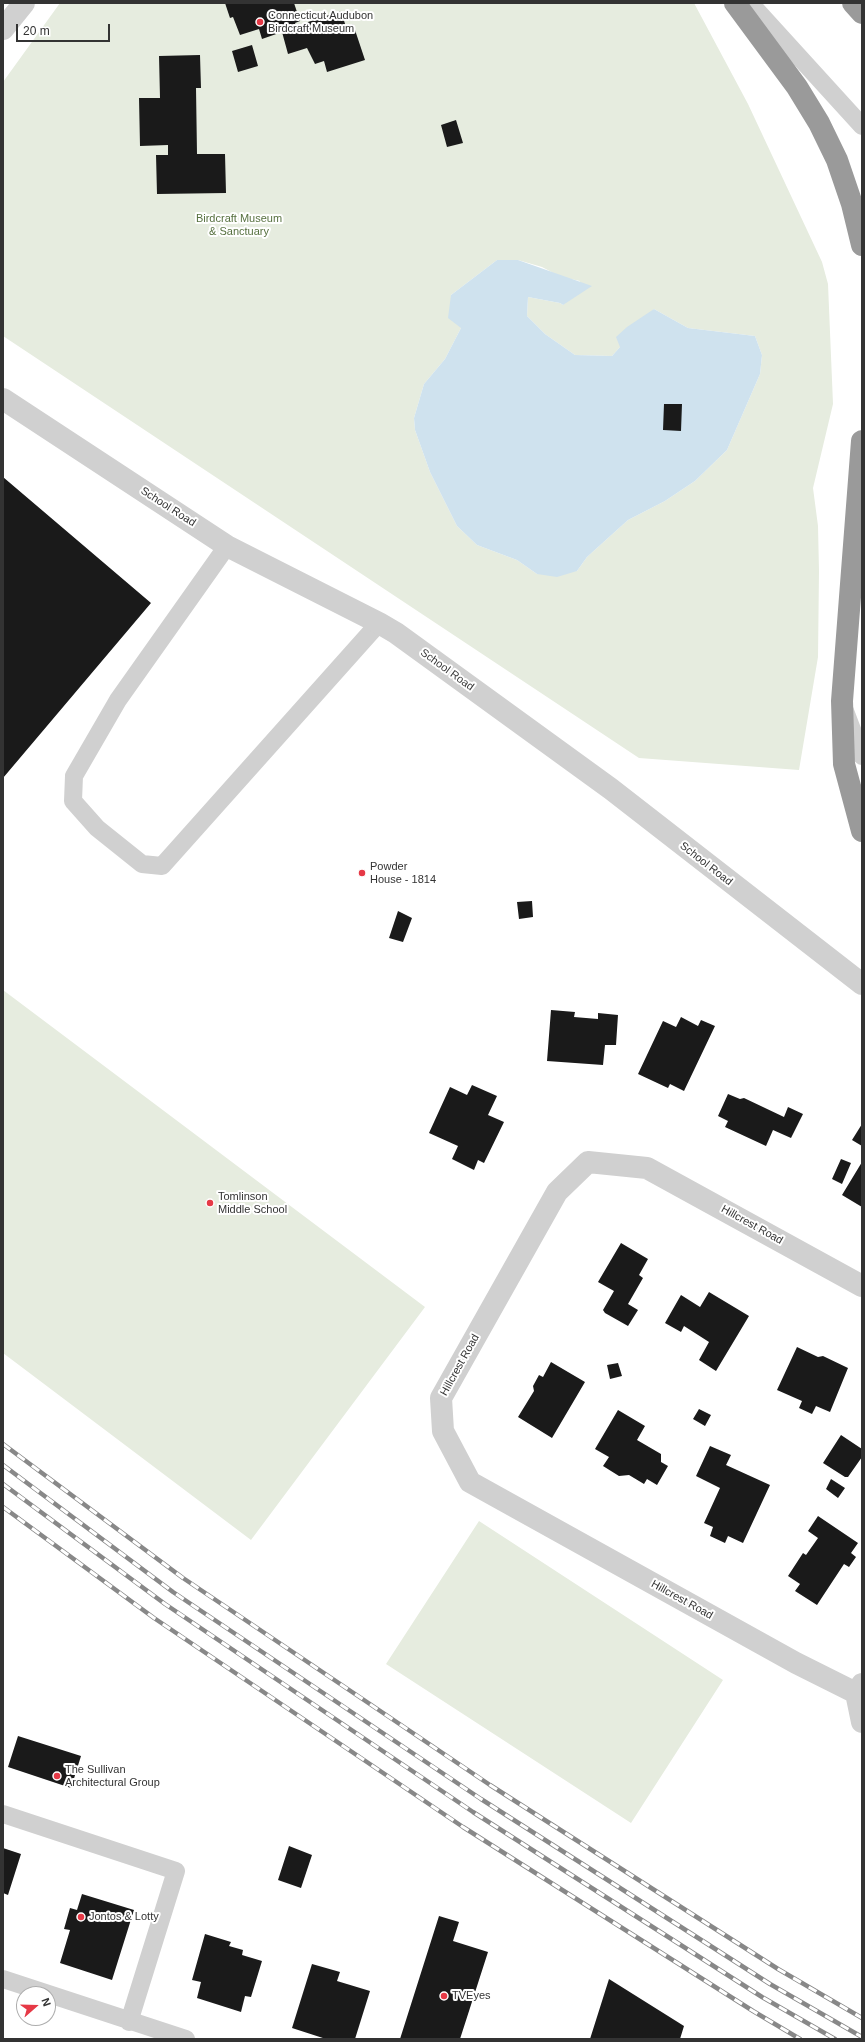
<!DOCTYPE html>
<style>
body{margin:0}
#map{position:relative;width:865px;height:2042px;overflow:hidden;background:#fff;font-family:Helvetica,sans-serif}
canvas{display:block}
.frame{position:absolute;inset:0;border:4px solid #333;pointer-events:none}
.north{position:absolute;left:16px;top:1986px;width:40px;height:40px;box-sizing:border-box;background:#fff;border:1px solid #adadad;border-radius:50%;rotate:70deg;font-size:11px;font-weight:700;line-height:16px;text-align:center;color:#333}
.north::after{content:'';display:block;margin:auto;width:14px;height:18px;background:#e63946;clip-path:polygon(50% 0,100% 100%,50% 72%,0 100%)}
.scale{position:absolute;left:16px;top:24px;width:94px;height:18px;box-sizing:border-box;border:2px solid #333;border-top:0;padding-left:5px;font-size:12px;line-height:14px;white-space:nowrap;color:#333;-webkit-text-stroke:3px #fff;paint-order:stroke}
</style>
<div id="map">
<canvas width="865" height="2042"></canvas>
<div class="frame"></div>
<div class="north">N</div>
<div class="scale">20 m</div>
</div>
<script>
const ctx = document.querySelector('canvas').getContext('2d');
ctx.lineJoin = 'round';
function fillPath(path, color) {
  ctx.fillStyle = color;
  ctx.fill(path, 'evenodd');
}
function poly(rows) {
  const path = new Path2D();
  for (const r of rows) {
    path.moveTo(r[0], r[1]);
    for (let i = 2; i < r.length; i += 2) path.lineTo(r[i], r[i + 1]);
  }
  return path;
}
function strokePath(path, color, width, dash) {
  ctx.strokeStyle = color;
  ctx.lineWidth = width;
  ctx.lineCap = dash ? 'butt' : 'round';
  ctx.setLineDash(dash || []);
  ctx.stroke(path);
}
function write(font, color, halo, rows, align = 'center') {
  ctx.font = font + ' Helvetica,sans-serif';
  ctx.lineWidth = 4;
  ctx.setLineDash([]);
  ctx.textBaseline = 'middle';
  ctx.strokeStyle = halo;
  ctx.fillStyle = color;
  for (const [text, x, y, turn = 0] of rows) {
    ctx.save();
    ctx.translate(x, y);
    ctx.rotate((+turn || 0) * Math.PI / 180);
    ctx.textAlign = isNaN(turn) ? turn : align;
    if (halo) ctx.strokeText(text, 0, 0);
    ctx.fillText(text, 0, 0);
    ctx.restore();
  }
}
const green = poly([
 [60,3,694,3,748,104,822,262,828,284,833,404,813,488,818,526,819,571,818,657,799,770,639,758,3,336,3,82],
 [497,260,518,260,542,267,561,277,580,281,563,305,560,303,528,297,527,316,545,334,575,355,612,356,654,309,688,328,755,336,762,355,760,374,727,450,695,481,665,501,628,520,587,557,577,571,537,574,517,560,477,545,457,526,430,472,415,430,414,418,424,384,445,359,461,328,451,295],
 [3,990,425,1307,251,1540,3,1353],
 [479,1521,723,1680,631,1823,386,1664]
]);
const water = poly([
 [497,260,518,260,592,286,563,305,560,303,528,297,527,316,545,334,575,355,612,356,620,347,616,337,627,327,654,309,688,328,755,336,762,355,760,374,727,450,695,481,665,501,628,520,587,557,577,571,557,577,537,574,517,560,477,545,457,526,430,472,415,430,414,418,424,384,445,359,461,328,448,318,451,295]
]);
const building = poly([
 [225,3,294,3,300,21,295,23,297,29,307,25,308,22,341,11,346,27,353,24,365,60,327,72,324,61,315,64,307,48,288,54,282,32,262,39,259,29,240,35,233,17,230,18],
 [252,45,258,66,238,72,232,51],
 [200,55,201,88,196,88,197,154,225,154,226,193,157,194,156,155,168,155,168,145,140,146,139,98,160,98,159,56],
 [456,120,463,143,447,147,441,125],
 [664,404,682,404,681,431,663,430],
 [3,477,151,603,3,778],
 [532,901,533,917,519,919,517,902],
 [398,911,412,918,403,942,389,938],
 [551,1010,575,1012,574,1017,598,1019,598,1013,618,1015,616,1045,605,1045,603,1065,547,1061],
 [681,1017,698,1026,701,1020,715,1026,684,1091,670,1084,668,1088,638,1074,663,1021,676,1027],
 [472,1085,497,1096,488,1115,504,1122,484,1163,478,1160,474,1170,452,1159,458,1146,429,1133,450,1087,467,1095],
 [728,1094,740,1099,744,1098,784,1117,788,1107,803,1114,791,1138,773,1130,766,1146,725,1127,728,1121,718,1116],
 [862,1124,862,1146,852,1140],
 [841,1159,851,1163,842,1184,832,1179],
 [862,1162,862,1207,842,1195],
 [621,1243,648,1259,639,1275,643,1278,628,1304,638,1310,628,1326,605,1313,603,1310,614,1291,598,1282],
 [709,1292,749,1316,716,1371,699,1360,709,1342,684,1326,681,1332,665,1323,681,1295,700,1307],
 [797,1347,818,1357,823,1356,848,1368,830,1412,816,1406,812,1414,799,1408,802,1401,777,1390],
 [551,1362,585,1382,552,1438,518,1417,534,1391,533,1386,539,1375,543,1377],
 [618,1363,622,1376,610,1379,607,1365],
 [699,1409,711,1415,705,1426,693,1419],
 [618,1410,645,1426,637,1440,661,1454,661,1462,668,1466,657,1485,647,1479,644,1484,629,1475,619,1476,603,1466,609,1457,595,1449],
 [841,1435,862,1449,862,1457,848,1477,845,1477,823,1463],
 [710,1446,731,1455,726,1465,770,1485,743,1543,728,1536,725,1543,710,1536,713,1527,704,1523,720,1488,696,1476],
 [831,1479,845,1488,838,1498,826,1489],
 [818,1516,858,1543,851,1553,856,1557,849,1567,844,1564,817,1605,795,1591,800,1584,788,1576,803,1553,806,1555,818,1538,808,1531],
 [18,1736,81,1756,71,1788,8,1767],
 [289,1846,312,1855,301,1888,278,1880],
 [3,1848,21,1854,8,1895,3,1893],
 [82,1894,134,1910,112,1980,60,1963,70,1930,64,1929,70,1908,77,1910],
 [439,1916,459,1922,453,1941,488,1952,460,2039,400,2039],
 [205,1934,231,1942,229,1946,243,1950,242,1955,262,1961,251,1997,245,1996,241,2012,197,1998,201,1982,192,1980],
 [312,1964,340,1972,337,1981,370,1991,355,2039,326,2039,292,2028],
 [609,1979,684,2026,680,2039,590,2039]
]);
const service = poly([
 [750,3,862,126],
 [227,546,118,700,74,776,73,801,97,828,142,864,162,866,379,623],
 [845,711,862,756],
 [3,1814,176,1871,129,2022],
 [3,1979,186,2039]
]);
const minor = poly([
 [3,399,227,546,379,623,396,633,611,789,862,984],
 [862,1286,647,1168,588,1162,557,1192,441,1398,443,1431,470,1482,796,1663,856,1693,862,1684],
 [856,1693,862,1722]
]);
const tertiary = poly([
 [3,29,24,3]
]);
const motorway = poly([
 [735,3,797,87,819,123,837,160,852,204,862,245],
 [853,3,862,13],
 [862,441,842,701,844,764,862,831]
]);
const rail = poly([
 [3,1444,183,1578,490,1785,778,1969,862,2018],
 [3,1465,173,1592,481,1799,770,1984,862,2037],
 [3,1484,165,1604,473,1812,762,1997,835,2039],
 [3,1507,154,1618,463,1827,753,2011,800,2039]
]);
const markers = [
 [260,22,4,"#e63946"],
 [362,873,4,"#e63946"],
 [210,1203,4,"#e63946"],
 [57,1776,4,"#e63946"],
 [81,1917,4,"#e63946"],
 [444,1996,4,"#e63946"]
];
const poiNames = [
 ["Connecticut Audubon",268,16],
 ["Birdcraft Museum",268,29],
 ["Powder",370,867],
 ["House - 1814",370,880],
 ["Tomlinson",218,1197],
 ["Middle School",218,1210],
 ["The Sullivan",65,1770],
 ["Architectural Group",65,1783],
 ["Jontos & Lotty",89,1917],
 ["TVEyes",452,1996]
];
const parkNames = [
 ["Birdcraft Museum",239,219],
 ["& Sanctuary",239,232]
];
const streetNames = [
 ["School Road",168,507,33],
 ["School Road",447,670,36],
 ["School Road",706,864,38],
 ["Hillcrest Road",752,1225,29],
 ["Hillcrest Road",460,1365,-61],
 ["Hillcrest Road",682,1600,29]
];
fillPath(green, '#e6ecdf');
fillPath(water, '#cfe2ee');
fillPath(building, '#1a1a1a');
strokePath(service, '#d0d0d0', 18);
strokePath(minor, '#d0d0d0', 22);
strokePath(tertiary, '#d0d0d0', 22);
strokePath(motorway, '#9a9a9a', 22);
strokePath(rail, '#888', 4.5);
strokePath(rail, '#fff', 3, [9]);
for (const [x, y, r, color] of markers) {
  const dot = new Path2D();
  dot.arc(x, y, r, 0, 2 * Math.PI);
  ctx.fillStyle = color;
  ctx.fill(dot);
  strokePath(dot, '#fff', 1.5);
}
write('11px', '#333', '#fff', poiNames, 'left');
write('11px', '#56703f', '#fff', parkNames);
write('11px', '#333', '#fff', streetNames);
</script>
